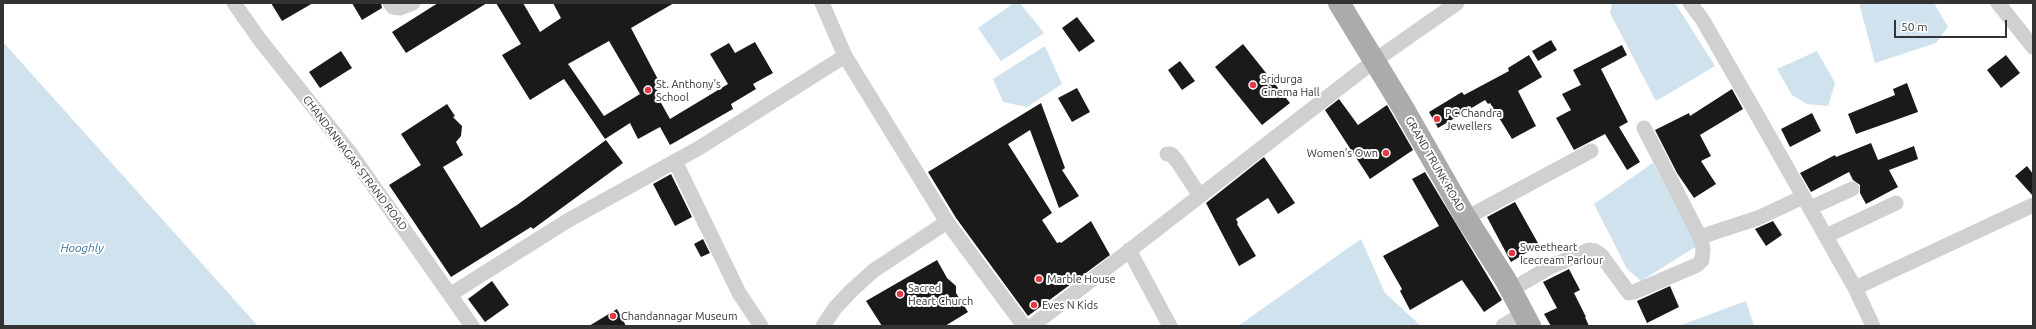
<!DOCTYPE html>
<style>
body{margin:0}
#map{position:relative;width:2036px;height:329px;overflow:hidden;background:#fff;font-family:Ubuntu,sans-serif}
canvas{display:block}
.frame{position:absolute;inset:0;border:4px solid #333;pointer-events:none}
.scale{position:absolute;left:1894px;top:20px;width:113px;height:18px;box-sizing:border-box;border:2px solid #333;border-top:0;padding-left:5px;font-size:12px;line-height:14px;white-space:nowrap;color:#333;-webkit-text-stroke:3px #fff;paint-order:stroke}
</style>
<div id="map">
<canvas width="2036" height="329"></canvas>
<div class="frame"></div>
<div class="scale">50 m</div>
</div>
<script>
const ctx = document.querySelector('canvas').getContext('2d');
ctx.lineJoin = 'round';
function fillPath(path, color) {
  ctx.fillStyle = color;
  ctx.fill(path, 'evenodd');
}
function poly(rows) {
  const path = new Path2D();
  for (const r of rows) {
    path.moveTo(r[0], r[1]);
    for (let i = 2; i < r.length; i += 2) path.lineTo(r[i], r[i + 1]);
  }
  return path;
}
function strokePath(path, color, width, dash) {
  ctx.strokeStyle = color;
  ctx.lineWidth = width;
  ctx.lineCap = dash ? 'butt' : 'round';
  ctx.setLineDash(dash || []);
  ctx.stroke(path);
}
function write(font, color, halo, rows, align = 'center') {
  ctx.font = font + ' Ubuntu,sans-serif';
  ctx.lineWidth = 4;
  ctx.setLineDash([]);
  ctx.textBaseline = 'middle';
  ctx.strokeStyle = halo;
  ctx.fillStyle = color;
  for (const [text, x, y, turn = 0] of rows) {
    ctx.save();
    ctx.translate(x, y);
    ctx.rotate((+turn || 0) * Math.PI / 180);
    ctx.textAlign = isNaN(turn) ? turn : align;
    if (halo) ctx.strokeText(text, 0, 0);
    ctx.fillText(text, 0, 0);
    ctx.restore();
  }
}
const water = poly([
 [1014,3,1020,3,1044,33,1001,61,978,28],
 [1612,3,1675,3,1715,66,1656,101,1610,13],
 [1859,3,1934,3,1948,27,1936,43,1875,63],
 [3,42,258,326,3,326],
 [1045,46,1062,84,1027,107,1003,102,993,79],
 [1817,51,1835,83,1828,106,1807,104,1792,95,1777,69],
 [1653,163,1697,246,1641,281,1627,269,1594,204],
 [1361,239,1385,293,1421,326,1238,326],
 [1746,301,1754,326,1679,326]
]);
const building = poly([
 [271,3,313,3,282,21],
 [352,3,381,3,382,8,362,20],
 [438,3,487,3,406,53,392,32],
 [496,3,523,3,540,32,561,18,553,3,674,3,631,28,662,87,655,92,670,119,728,84,710,54,729,43,735,53,755,42,773,73,753,84,756,89,731,104,733,109,670,145,660,127,638,139,630,123,605,139,564,79,530,100,502,55,521,44],
 [609,41,640,94,604,116,568,64],
 [1077,17,1095,41,1079,52,1062,28],
 [1551,40,1557,50,1538,61,1532,51],
 [1243,44,1290,103,1262,125,1215,67],
 [1622,45,1627,55,1601,69,1628,122,1619,127,1640,162,1627,170,1605,134,1574,150,1556,118,1571,110,1562,94,1581,85,1573,70],
 [341,51,352,68,320,88,309,72],
 [1529,55,1542,77,1518,91,1536,126,1512,139,1490,103,1488,104,1485,100,1438,128,1429,112,1462,92,1464,95,1509,71,1508,68],
 [2006,55,2020,73,2001,88,1987,70],
 [1180,61,1195,81,1182,90,1168,70],
 [1907,83,1918,112,1856,134,1848,114,1895,95,1893,89],
 [1077,88,1090,112,1072,122,1058,98],
 [1732,89,1743,109,1700,135,1711,156,1701,161,1716,184,1694,198,1677,173,1655,130,1689,113,1690,116],
 [1339,99,1358,125,1387,105,1413,150,1370,179,1325,110],
 [1041,103,1065,168,1062,170,1079,196,1059,208,1030,130,1008,144,1052,213,1042,220,1057,243,1060,242,1061,243,1091,221,1110,255,1028,316,956,218,928,172],
 [447,104,455,116,453,117,462,126,461,136,456,142,463,155,443,167,481,228,517,205,606,140,623,163,533,229,531,227,451,277,389,185,421,165,401,134],
 [1812,113,1821,131,1790,147,1781,129],
 [1871,143,1878,160,1914,146,1918,159,1889,170,1898,187,1866,204,1860,193,1860,185,1853,180,1849,172,1811,192,1800,173,1835,155,1836,157],
 [1264,157,1295,203,1278,214,1268,198,1236,219,1238,223,1237,224,1256,256,1239,266,1206,203],
 [2027,166,2033,174,2033,196,2015,176],
 [1425,172,1502,300,1484,312,1462,280,1410,310,1400,291,1402,289,1383,256,1439,226,1412,179],
 [671,174,692,217,675,226,653,184],
 [1515,202,1539,245,1511,262,1487,217],
 [1773,221,1782,235,1766,246,1755,229],
 [703,239,710,253,701,257,694,244],
 [937,260,947,278,956,286,956,293,968,312,945,326,882,326,866,301],
 [1569,269,1580,290,1574,293,1586,317,1585,317,1589,326,1551,326,1544,314,1557,308,1543,282],
 [492,281,509,305,485,322,468,299],
 [1670,286,1679,307,1647,323,1637,301],
 [617,309,626,326,589,326]
]);
const minor = poly([
 [234,3,260,40,351,154,472,326],
 [390,3,393,7,400,8,413,3],
 [822,3,845,56,947,222,1024,326],
 [1690,3,1702,19,1764,127,1855,288,1873,326],
 [1998,3,2033,47],
 [1167,154,1171,154,1177,161,1200,196],
 [675,161,739,293,761,326],
 [1810,208,1852,189],
 [1466,218,1591,151],
 [1826,236,1896,203],
 [1700,237,1758,218,1803,197],
 [1129,250,1170,326],
 [1855,288,2033,205],
 [1511,290,1550,267,1589,250,1595,251,1601,255,1629,293,1634,292,1697,265,1702,260,1703,249,1700,237,1644,128],
 [451,294,567,221,699,148,845,56],
 [823,326,835,308,851,291,873,271,947,222],
 [1032,326,1374,61,1457,3],
 [1503,326,1523,314]
]);
const primary = poly([
 [1339,3,1402,106,1466,218,1505,279,1530,326]
]);
const markers = [
 [1253,85,4,"#e63946"],
 [648,90,4,"#e63946"],
 [1437,119,4,"#e63946"],
 [1386,153,4,"#e63946"],
 [1512,253,4,"#e63946"],
 [1039,279,4,"#e63946"],
 [900,294,4,"#e63946"],
 [1034,305,4,"#e63946"],
 [613,316,4,"#e63946"]
];
const poiNames = [
 ["Sridurga",1261,79],
 ["Cinema Hall",1261,92],
 ["St. Anthony's",656,84],
 ["School",656,97],
 ["PC Chandra",1445,113],
 ["Jewellers",1445,126],
 ["Women's Own",1378,153,"right"],
 ["Sweetheart",1520,247],
 ["Icecream Parlour",1520,260],
 ["Marble House",1047,279],
 ["Sacred",908,288],
 ["Heart Church",908,301],
 ["Eves N Kids",1042,305],
 ["Chandannagar Museum",621,316]
];
const streetNames = [
 ["CHANDANNAGAR STRAND ROAD",355,163,53],
 ["GRAND TRUNK ROAD",1435,164,60]
];
const waterNames = [
 ["Hooghly",82,248]
];
fillPath(water, '#cfe2ee');
fillPath(building, '#1a1a1a');
strokePath(minor, '#d0d0d0', 15);
strokePath(primary, '#ababab', 22);
for (const [x, y, r, color] of markers) {
  const dot = new Path2D();
  dot.arc(x, y, r, 0, 2 * Math.PI);
  ctx.fillStyle = color;
  ctx.fill(dot);
  strokePath(dot, '#fff', 1.5);
}
write('11px', '#333', '#fff', poiNames, 'left');
write('11px', '#333', '#fff', streetNames);
write('italic 12px', '#3f7597', '#fff', waterNames);
</script>
